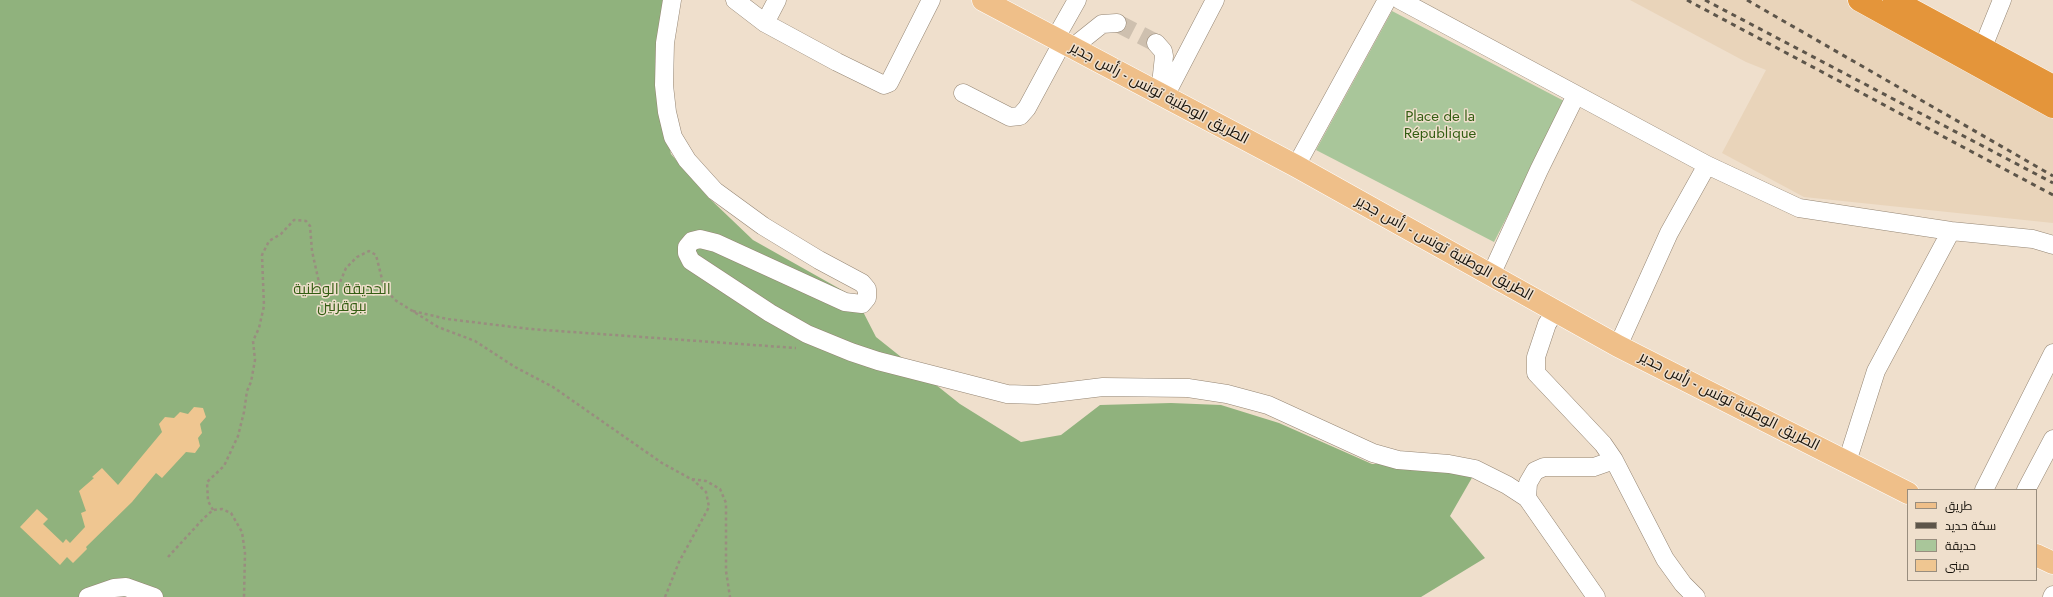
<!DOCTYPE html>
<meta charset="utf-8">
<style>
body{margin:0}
#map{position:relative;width:2053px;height:597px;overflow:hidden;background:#efdfcc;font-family:Jost,Cairo,sans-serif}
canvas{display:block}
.legend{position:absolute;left:1907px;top:489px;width:130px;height:92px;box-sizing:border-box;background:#efdfcc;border:1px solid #988d7e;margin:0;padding:5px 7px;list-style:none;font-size:12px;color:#16110a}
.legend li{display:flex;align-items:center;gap:8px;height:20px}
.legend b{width:20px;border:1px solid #988d7e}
</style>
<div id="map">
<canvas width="2053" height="597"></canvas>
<ul class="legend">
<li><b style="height:5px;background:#efbf89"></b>طريق</li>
<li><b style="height:5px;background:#5d554a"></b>سكة حديد</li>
<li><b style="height:11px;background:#a9c69a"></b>حديقة</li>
<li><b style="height:11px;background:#efc691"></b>مبنى</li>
</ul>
</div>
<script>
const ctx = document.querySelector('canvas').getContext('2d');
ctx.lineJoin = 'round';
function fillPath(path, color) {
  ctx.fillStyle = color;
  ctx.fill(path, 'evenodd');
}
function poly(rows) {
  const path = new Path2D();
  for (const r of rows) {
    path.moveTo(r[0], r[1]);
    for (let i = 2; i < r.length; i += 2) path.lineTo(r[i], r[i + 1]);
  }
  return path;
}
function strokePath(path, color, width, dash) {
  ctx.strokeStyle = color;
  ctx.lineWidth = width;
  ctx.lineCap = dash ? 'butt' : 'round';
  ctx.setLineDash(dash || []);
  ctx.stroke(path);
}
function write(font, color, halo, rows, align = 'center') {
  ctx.font = font + ' Jost,Cairo,sans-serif';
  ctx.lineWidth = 3;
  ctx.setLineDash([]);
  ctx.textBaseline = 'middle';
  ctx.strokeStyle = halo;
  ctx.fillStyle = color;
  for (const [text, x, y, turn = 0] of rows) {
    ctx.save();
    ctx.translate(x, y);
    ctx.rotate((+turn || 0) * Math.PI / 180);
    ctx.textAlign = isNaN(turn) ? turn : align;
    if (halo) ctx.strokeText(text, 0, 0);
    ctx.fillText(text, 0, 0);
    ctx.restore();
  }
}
const built = poly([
 [1630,0,1847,0,2053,112,2053,223,1804,197,1722,153,1766,70,1746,62]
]);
const green = poly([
 [1392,11,1566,102,1494,242,1316,150]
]);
const forest = poly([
 [0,0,665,0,655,87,671,154,708,197,753,240,856,298,876,337,960,404,1021,442,1061,435,1100,405,1171,403,1221,405,1279,423,1372,464,1414,464,1473,476,1450,516,1485,558,1421,597,0,597]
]);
const building = poly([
 [194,407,203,408,206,417,200,424,202,433,198,438,200,446,195,453,186,452,162,478,156,473,132,502,86,547,87,549,73,563,67,557,60,565,20,527,37,509,48,519,43,524,63,543,66,539,70,543,85,527,81,513,86,511,79,491,94,478,92,477,102,468,118,485,162,432,159,424,165,417,174,418,180,412,188,414]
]);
const minorTunnel = poly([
 [1117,23,1156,43]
]);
const path = poly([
 [413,311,447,319,530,329,796,348],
 [213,510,208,501,207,482,224,466,238,436,244,412,247,391,251,382,255,360,253,341,259,328,264,306,262,255,269,241,281,234,294,220,306,221,310,226,312,251,320,287,327,295,335,294,346,268,357,257,369,251,376,255,384,287,395,300,438,327,475,341,515,367,553,387,662,463,691,479,706,481,720,489,726,503,726,571,730,597],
 [168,557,203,519,213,510,222,509,231,513,242,532,245,553,244,597],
 [665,597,679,562,709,507,706,492,692,479]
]);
const minor = poly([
 [672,0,665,43,664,85,667,112,673,137,687,160,715,191,763,226,819,260,862,283,867,289,867,298,862,304,845,302,716,243,700,239,692,241,687,247,687,253,691,261,770,313,807,334,851,352,878,361,1007,394,1037,395,1103,387,1188,388,1227,394,1268,405,1373,453,1398,460,1449,464,1475,469,1507,485,1527,498],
 [735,0,765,23,837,62,884,85,889,83,931,0],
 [1400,0,1707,165,1799,208,1951,231,2033,239,2053,245],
 [765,23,777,0],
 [1055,39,1077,0],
 [1156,43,1163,51,1164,56,1160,94],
 [1983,47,2002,0],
 [1072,48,1102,24,1117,23],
 [963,93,1010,117,1020,116,1027,108,1062,43],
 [1165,96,1215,0],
 [1296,166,1387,0],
 [1491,275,1539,170,1576,95],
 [1556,310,1547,324,1536,357,1536,373,1603,444,1614,460,1665,559,1683,584,1696,597],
 [1618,346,1669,233,1707,165],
 [1847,462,1876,371,1951,231],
 [1984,490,2053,353],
 [2026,490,2053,439],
 [88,597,114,588,126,587,154,597],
 [1596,597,1527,498,1528,483,1535,471,1544,467,1594,467,1614,460],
 [2052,597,2053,595]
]);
const major = poly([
 [983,0,1296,166,1618,346,1908,493],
 [2036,555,2053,563]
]);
const highway = poly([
 [1859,0,2053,107],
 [1894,0,2053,86]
]);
const rail = poly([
 [1687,0,2053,195],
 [1705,0,2053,183],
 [1747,0,2053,176]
]);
const streetNames = [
 ["الطريق الوطنية تونس - رأس جدير",1159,94,28],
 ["الطريق الوطنية تونس - رأس جدير",1444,249,29],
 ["الطريق الوطنية تونس - رأس جدير",1729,402,27]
];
const parkNames = [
 ["Place de la",1440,117],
 ["République",1440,134],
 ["الحديقة الوطنية",342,290],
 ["ببوقرنين",342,307]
];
fillPath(built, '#e9d4ba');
fillPath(green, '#a9c69a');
fillPath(forest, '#90b27d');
fillPath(building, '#efc691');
strokePath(minorTunnel, '#cec0af', 18, [18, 9]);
strokePath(minor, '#948573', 19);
strokePath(major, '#fff', 23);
strokePath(highway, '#fff', 23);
strokePath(path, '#998d7f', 2.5, [3, 3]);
strokePath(minor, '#fff', 18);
strokePath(major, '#efbf89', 22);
strokePath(highway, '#e4953a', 22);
strokePath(rail, '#5d554a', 3, [5, 5]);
write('15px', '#16110a', '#efdfcc', streetNames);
write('15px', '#335d12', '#efdfcc', parkNames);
</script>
